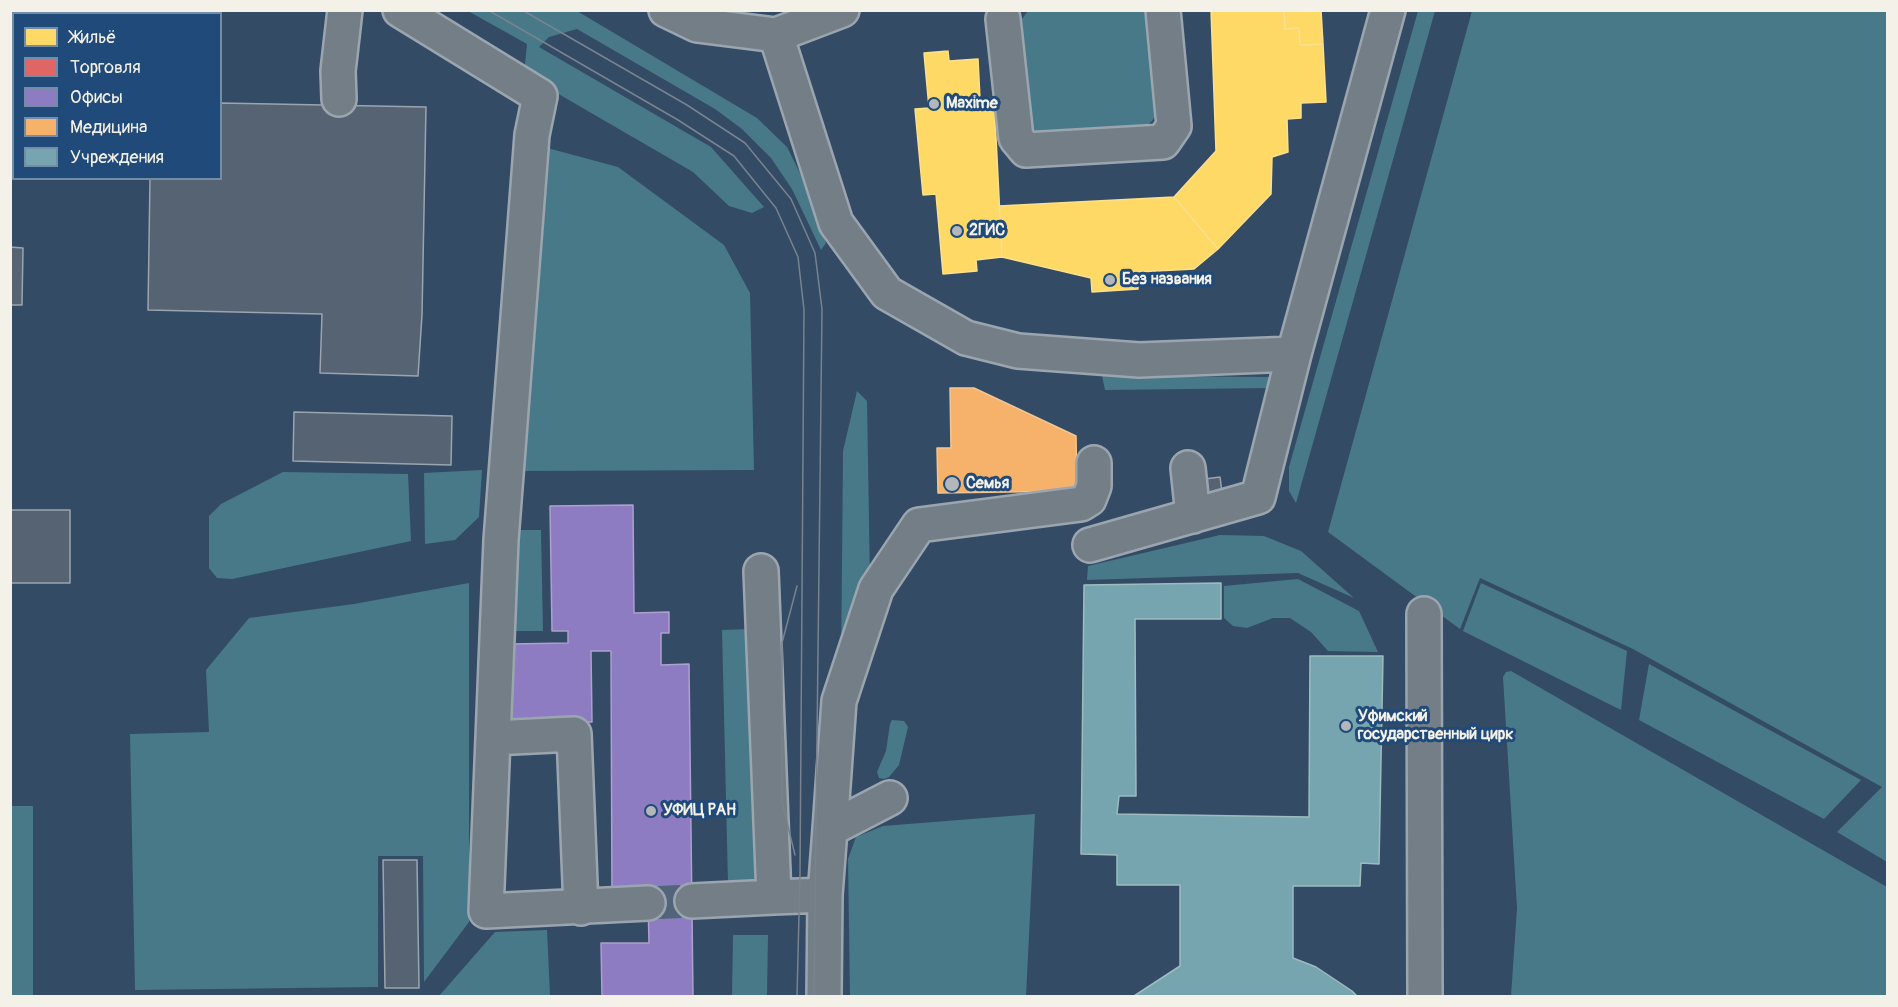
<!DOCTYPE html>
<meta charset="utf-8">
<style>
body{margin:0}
#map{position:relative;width:1898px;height:1007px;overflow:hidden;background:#344b65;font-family:Pangolin,sans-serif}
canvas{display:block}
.frame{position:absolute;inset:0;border:12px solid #f4f1e8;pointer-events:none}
.legend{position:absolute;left:12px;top:12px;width:210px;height:168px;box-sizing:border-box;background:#1f4a7a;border:2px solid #748da6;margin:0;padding:8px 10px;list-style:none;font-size:18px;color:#f4f1e8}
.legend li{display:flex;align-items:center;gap:12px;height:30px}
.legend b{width:30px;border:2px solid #748da6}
</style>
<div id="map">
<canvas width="1898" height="1007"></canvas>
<div class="frame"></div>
<ul class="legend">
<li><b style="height:16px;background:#ffd966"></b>Жильё</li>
<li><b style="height:16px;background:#e06666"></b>Торговля</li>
<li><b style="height:16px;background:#8e7cc3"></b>Офисы</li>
<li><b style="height:16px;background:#f6b26b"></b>Медицина</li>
<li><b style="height:16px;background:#76a5af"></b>Учреждения</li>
</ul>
</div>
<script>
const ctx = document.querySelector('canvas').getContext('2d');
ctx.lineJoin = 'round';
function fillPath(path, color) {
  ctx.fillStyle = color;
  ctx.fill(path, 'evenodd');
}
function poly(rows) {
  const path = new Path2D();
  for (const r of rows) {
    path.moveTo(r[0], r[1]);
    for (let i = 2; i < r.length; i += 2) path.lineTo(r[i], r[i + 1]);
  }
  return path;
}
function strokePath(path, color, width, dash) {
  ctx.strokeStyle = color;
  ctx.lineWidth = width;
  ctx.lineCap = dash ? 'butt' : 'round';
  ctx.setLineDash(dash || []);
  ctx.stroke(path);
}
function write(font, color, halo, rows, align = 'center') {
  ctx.font = font + ' Pangolin,sans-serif';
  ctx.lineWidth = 6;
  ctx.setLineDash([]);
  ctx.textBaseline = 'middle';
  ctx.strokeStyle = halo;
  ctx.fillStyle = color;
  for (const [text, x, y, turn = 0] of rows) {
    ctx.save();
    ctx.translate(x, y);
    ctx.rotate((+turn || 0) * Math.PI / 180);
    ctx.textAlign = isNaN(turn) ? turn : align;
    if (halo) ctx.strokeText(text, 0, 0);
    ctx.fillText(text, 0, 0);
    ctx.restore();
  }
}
const green = poly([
 [468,11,577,11,757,118,787,147,800,173,826,243,821,250,792,189,771,158,742,129,715,109,577,29,549,37,539,47,711,147,764,207,752,213,729,206,693,172,524,74,527,44],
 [1028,11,1149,11,1161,106,1152,121,1142,129,1035,133,1027,126,1016,27],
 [1418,11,1435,11,1296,503,1289,491,1289,467],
 [1472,11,1887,11,1887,862,1837,832,1882,787,1633,649,1480,578,1460,629,1328,532],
 [540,146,618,167,724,245,750,293,754,470,516,471],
 [1102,376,1277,377,1271,388,1105,390],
 [857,391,867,401,870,583,841,672,843,451],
 [482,470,479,517,455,540,425,544,424,473],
 [283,472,408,474,411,541,232,579,217,578,209,568,209,516,221,504],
 [511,530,541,530,543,631,513,631],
 [1220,535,1264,536,1301,551,1354,598,1298,573,1087,580,1088,566],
 [1298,579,1359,611,1378,652,1328,651,1311,632,1290,618,1273,618,1247,628,1233,626,1224,618,1224,586],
 [469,583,469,922,424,982,423,856,378,856,378,987,135,990,130,734,209,732,206,670,249,618,354,604],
 [1481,583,1627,651,1621,710,1463,631],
 [749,629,755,883,728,883,722,630],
 [1649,664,1861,780,1824,819,1639,720],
 [1511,671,1887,887,1887,996,1511,996,1517,908,1503,677,1506,672],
 [892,720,904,721,908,727,899,765,889,777,884,779,879,778,877,772,886,751,890,724],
 [10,806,33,806,33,996,11,996],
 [1035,814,1026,996,850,996,848,859,856,837,883,826],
 [547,930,550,996,439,996,495,932],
 [733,935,768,935,767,996,732,996]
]);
const homes = poly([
 [1211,10,1284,10,1285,29,1299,28,1300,45,1323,44,1326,102,1301,103,1301,118,1287,119,1288,152,1272,157,1271,194,1218,249,1174,197,1216,151,1211,10],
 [1284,10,1321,10,1323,44,1300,45,1299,28,1285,29,1284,10],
 [948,51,949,61,978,59,980,99,994,98,1002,257,976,260,977,271,943,274,936,194,923,195,915,109,929,108,924,53,948,51],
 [1174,197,1218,249,1194,269,1137,272,1138,289,1092,292,1091,278,1002,257,999,206,1174,197]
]);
const shops = poly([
 [10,10,83,10,83,11,14,14,14,17,10,17,10,10]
]);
const offices = poly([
 [633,505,634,613,669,612,669,633,661,633,661,665,689,664,693,996,602,996,601,943,649,943,648,900,612,900,611,651,591,651,592,722,512,722,511,644,568,643,568,631,552,631,550,506,633,505]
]);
const health = poly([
 [950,388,974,388,1076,436,1077,491,938,493,937,448,951,448,950,388]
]);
const public = poly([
 [1221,583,1221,619,1135,619,1136,796,1119,796,1117,814,1309,817,1310,656,1383,656,1379,864,1361,863,1360,886,1293,886,1293,958,1316,967,1352,991,1357,996,1134,996,1180,966,1180,885,1117,885,1117,855,1081,854,1084,585,1221,583]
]);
const building = poly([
 [220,103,426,107,422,315,418,376,320,373,322,314,148,310,150,178,220,178,220,103],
 [10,247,23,248,22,305,10,305,10,247],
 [294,412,452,416,451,465,293,461,294,412],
 [1220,477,1222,492,1198,494,1197,480,1220,477],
 [10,510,70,510,70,583,10,583,10,510],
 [383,860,417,860,419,988,385,988,383,860]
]);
const minorTunnel = poly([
 [648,903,692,901]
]);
const minor = poly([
 [400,10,540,96,532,135,501,540,486,911,648,903],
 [666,10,697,25,776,35],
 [842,10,776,35,836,223,887,293,966,338,1018,351,1139,360,1294,354],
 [1003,19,1016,138,1026,150,1163,142,1174,126,1163,10],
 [339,99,338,71,345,10],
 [1188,468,1193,516],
 [1090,545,1258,497,1294,354,1388,10],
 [761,571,774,897,825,895,824,996],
 [1424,614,1425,996],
 [493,738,574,734,581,908],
 [830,829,839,701,876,589,919,525,1081,504,1089,499,1094,486,1094,463],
 [825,895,830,829,890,798],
 [692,901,774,897]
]);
const tram = poly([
 [488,10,678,120,734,156,776,208,798,257,804,310,800,874,797,996],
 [522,10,687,105,745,143,791,199,815,253,822,309,814,996],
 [795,855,782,802,782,643,797,586]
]);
const markers = [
 [934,104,6,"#b1b7ba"],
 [957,231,6,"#b1b7ba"],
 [1110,280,6,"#b1b7ba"],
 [952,484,8,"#b1b7ba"],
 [1346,726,6,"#b1b7ba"],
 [651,811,6,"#b1b7ba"]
];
const poiNames = [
 ["Maxime",946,104],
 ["2ГИС",969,231],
 ["Без названия",1122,280],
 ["Семья",966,484],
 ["Уфимский",1358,717],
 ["государственный цирк",1358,735],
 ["УФИЦ РАН",663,811]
];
fillPath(green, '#487988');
fillPath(homes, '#ffd966');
strokePath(homes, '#fce08d', 1.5);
fillPath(shops, '#e06666');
strokePath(shops, '#e6908d', 1.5);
fillPath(offices, '#8e7cc3');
strokePath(offices, '#ad9fce', 1.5);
fillPath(health, '#f6b26b');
strokePath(health, '#f5c590', 1.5);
fillPath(public, '#76a5af');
strokePath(public, '#9cbcc0', 1.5);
fillPath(building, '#566372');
strokePath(building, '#9ba5af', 1.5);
strokePath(minorTunnel, '#516479', 33, [33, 16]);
strokePath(minor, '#9ba5af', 38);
strokePath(minor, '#737e87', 33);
strokePath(tram, '#78838f', 1.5);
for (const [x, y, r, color] of markers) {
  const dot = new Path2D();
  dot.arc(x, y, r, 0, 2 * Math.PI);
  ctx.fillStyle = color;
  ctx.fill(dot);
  strokePath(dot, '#1f4a7a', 2);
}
write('bold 16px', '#f4f1e8', '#1f4a7a', poiNames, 'left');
</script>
